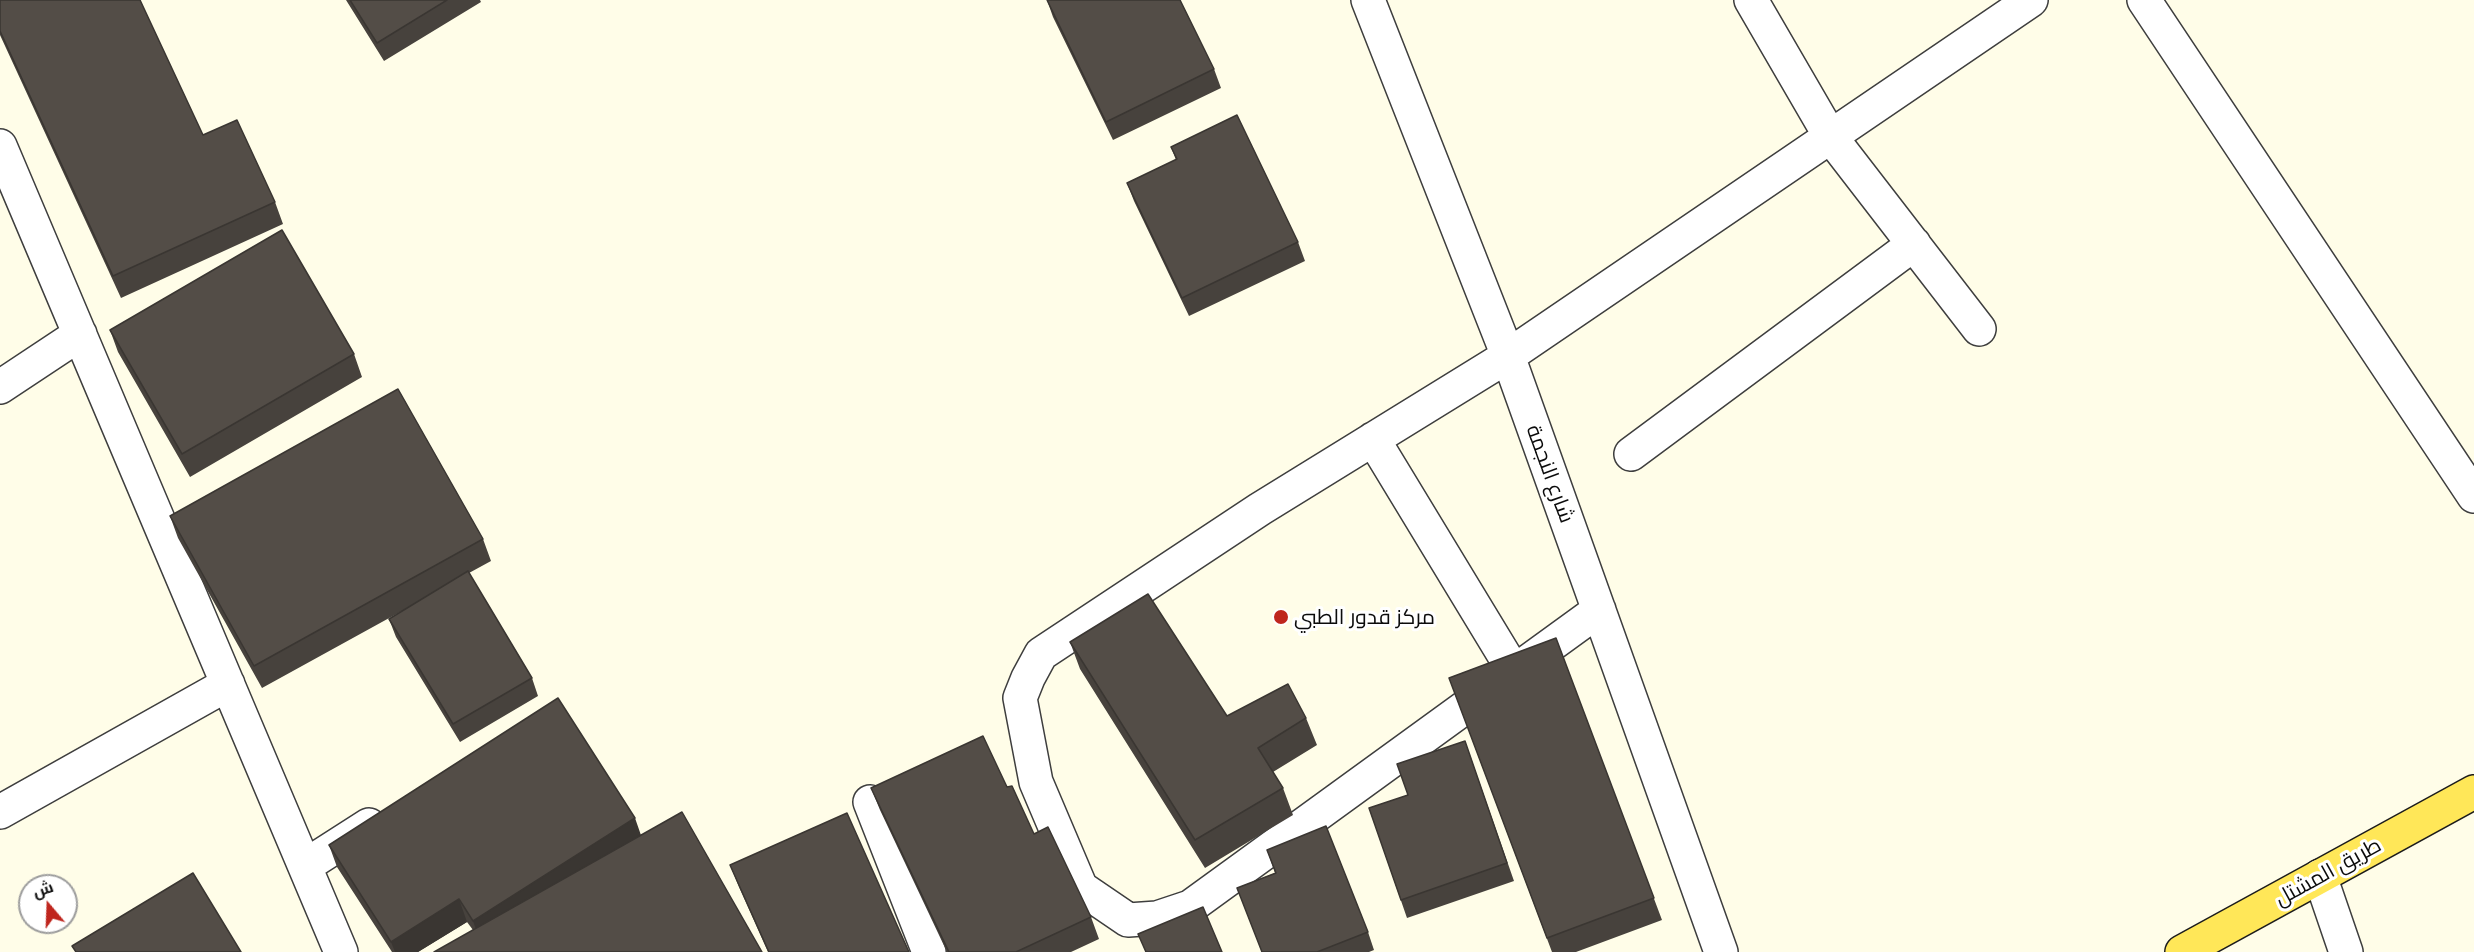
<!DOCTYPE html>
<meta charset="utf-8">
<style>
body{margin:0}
#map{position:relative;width:2474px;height:952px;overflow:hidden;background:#fffde8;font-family:"Playfair Display",Cairo,serif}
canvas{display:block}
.north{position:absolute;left:18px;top:874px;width:60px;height:60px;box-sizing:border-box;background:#fff;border:2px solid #9d9d9d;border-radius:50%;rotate:341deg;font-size:16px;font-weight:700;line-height:24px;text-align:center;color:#0b0b0b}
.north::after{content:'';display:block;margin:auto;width:21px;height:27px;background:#bf261e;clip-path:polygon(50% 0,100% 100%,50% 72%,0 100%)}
</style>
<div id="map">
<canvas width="2474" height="952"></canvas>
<div class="north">ش</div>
</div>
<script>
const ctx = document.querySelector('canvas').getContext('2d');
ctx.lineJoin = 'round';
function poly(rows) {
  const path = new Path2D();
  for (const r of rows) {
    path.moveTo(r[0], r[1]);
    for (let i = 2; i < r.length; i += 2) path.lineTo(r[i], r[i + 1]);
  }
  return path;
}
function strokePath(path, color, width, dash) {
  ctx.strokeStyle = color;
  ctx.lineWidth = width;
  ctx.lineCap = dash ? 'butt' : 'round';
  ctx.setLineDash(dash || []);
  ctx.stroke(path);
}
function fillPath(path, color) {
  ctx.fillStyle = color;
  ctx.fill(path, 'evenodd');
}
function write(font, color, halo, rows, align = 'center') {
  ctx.font = font + ' "Playfair Display",Cairo,serif';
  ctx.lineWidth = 6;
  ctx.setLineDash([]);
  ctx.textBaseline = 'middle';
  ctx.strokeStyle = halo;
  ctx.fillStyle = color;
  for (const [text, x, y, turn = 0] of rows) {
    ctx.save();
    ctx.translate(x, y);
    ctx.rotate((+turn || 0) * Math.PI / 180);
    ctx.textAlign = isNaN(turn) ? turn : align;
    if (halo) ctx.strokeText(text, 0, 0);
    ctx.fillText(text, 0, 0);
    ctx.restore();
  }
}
const minor = poly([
 [1368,0,1508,356,1721,952],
 [1751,0,1830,136,1979,329],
 [2144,0,2474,496],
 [0,146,341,952],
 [0,387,80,334],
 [1373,439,1515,673],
 [1631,454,1914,244],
 [1599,610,1190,907,1157,918,1128,920,1081,888,1036,782,1020,698,1028,678,1041,654,1260,509,1508,356,2031,0],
 [870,802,929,952],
 [0,812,228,684],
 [305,866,369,825],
 [2320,876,2346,952]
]);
const major = poly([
 [2182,952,2474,792]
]);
const wall = poly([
 [0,0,275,202,283,224,121,298,0,35],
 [346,0,480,0,481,2,384,61],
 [1047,0,1214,69,1221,88,1113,140,1053,17],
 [1171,147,1298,242,1305,261,1189,316,1134,201,1127,183,1176,160],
 [110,330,354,354,362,377,190,477,118,352],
 [170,516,483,539,491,561,469,573,532,678,538,696,460,742,396,637,389,619,411,606,262,688,178,538],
 [1556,638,1662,920,1576,952,1552,952,1449,678],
 [1070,642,1227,716,1306,718,1317,745,1273,772,1283,788,1293,815,1205,868,1080,669],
 [1465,741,1514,881,1407,918,1369,808,1408,795],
 [1007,787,1034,834,1091,917,1099,939,1071,952,947,952,880,810,871,788],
 [635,818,473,930,467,922,418,952,392,952,337,867,329,845],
 [1267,850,1368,932,1374,950,1369,952,1262,952,1237,888,1275,873],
 [730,865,909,952,768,952,739,887]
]);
const shadedWall = poly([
 [635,818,643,841,481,944,473,921],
 [459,899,467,922,418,952,395,952,391,942]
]);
const building = poly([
 [0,0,140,0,203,135,237,120,275,202,113,276,0,31,0,0],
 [350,0,447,0,377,43,350,0],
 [1047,0,1180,0,1214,69,1106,122,1047,0],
 [1237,115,1298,242,1182,298,1127,183,1177,159,1171,147,1237,115],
 [282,230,354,354,182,454,110,330,282,230],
 [398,389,483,539,254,666,170,516,398,389],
 [468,571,532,678,453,724,389,619,468,571],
 [1148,594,1227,716,1288,684,1306,718,1258,748,1283,788,1195,840,1070,642,1148,594],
 [1556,638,1654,898,1547,938,1449,678,1556,638],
 [558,698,635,818,473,921,459,899,391,942,329,845,558,698],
 [983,736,1007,787,1012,786,1034,834,1048,827,1091,917,1016,952,949,952,871,788,983,736],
 [1465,741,1507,863,1401,900,1369,808,1408,795,1397,764,1465,741],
 [682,812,762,952,434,952,682,812],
 [847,813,909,952,769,952,730,865,847,813],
 [1326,826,1368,932,1317,952,1262,952,1237,888,1276,873,1267,850,1326,826],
 [193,873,241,952,76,952,72,946,193,873],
 [1203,907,1222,952,1146,952,1138,934,1203,907]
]);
const markers = [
 [1281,617,8,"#bf261e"]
];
const streetNames = [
 ["شارع النجمة",1550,474,70],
 ["طريق المشتل",2328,872,-29]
];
const poiNames = [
 ["مركز قدور الطبي",1294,617]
];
strokePath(minor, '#3e3e3e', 36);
strokePath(major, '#1c1c1c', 36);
strokePath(minor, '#fff', 33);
strokePath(major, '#ffe758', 33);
fillPath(wall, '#47423d');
fillPath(shadedWall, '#3a3632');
fillPath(building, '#534d47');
strokePath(building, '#3a3632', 1.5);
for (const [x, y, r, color] of markers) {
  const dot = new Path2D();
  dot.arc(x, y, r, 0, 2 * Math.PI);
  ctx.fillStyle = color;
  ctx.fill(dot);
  strokePath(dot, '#fff', 2);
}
write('21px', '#0b0b0b', '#fff', streetNames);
write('21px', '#0b0b0b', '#fff', poiNames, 'left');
</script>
